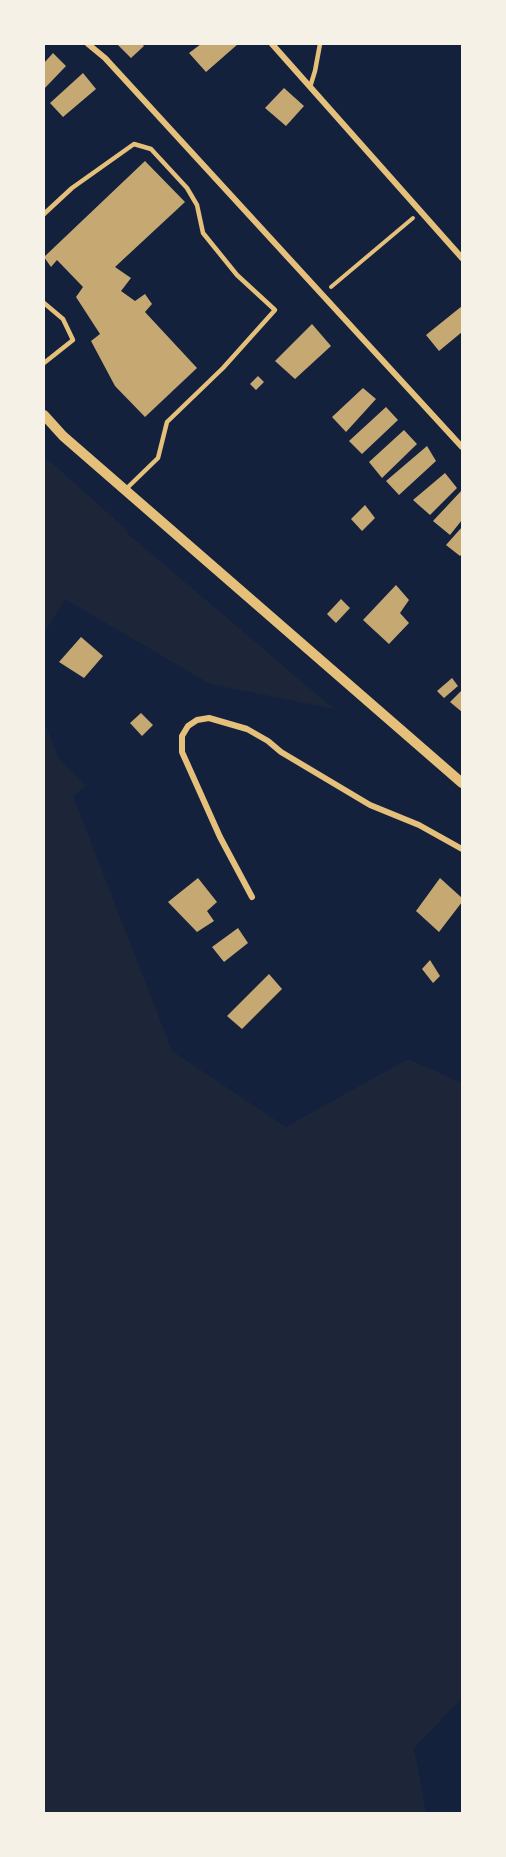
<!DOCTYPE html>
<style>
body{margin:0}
#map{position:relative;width:506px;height:1857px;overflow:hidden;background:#14213d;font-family:"Fira Sans",sans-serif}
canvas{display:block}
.frame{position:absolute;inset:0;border:45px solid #f6f1e7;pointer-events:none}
</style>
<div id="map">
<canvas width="506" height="1857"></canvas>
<div class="frame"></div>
</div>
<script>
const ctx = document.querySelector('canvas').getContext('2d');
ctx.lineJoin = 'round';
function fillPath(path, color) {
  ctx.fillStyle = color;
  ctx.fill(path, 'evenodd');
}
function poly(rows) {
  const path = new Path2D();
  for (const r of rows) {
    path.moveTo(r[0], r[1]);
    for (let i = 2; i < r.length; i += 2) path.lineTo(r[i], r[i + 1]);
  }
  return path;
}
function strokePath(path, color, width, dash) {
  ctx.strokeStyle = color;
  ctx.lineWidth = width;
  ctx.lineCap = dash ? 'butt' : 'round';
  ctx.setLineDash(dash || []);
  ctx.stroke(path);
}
const green = poly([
 [44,456,128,531,127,533,334,709,210,684,65,599,44,634],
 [44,720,58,758,86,786,73,796,172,1051,286,1127,408,1059,462,1083,462,1698,414,1748,426,1813,44,1813]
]);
const building = poly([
 [117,44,142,44,144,46,131,58],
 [201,44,238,44,206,72,189,53],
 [53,53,66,66,44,89,44,63],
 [83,73,96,89,63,117,50,103],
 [284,88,304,106,286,126,265,108],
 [145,161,185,202,115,267,131,278,121,291,135,301,145,294,152,304,145,312,197,368,145,417,115,386,91,341,100,334,76,297,83,287,57,260,51,267,44,257],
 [462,306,462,332,439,351,426,335],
 [312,324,331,346,295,379,275,361],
 [258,376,264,382,256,390,250,384],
 [363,388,376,399,346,432,332,417],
 [386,407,398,420,362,454,349,441],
 [404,430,417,444,382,478,369,462],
 [427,446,436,461,399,495,386,481],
 [445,473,457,488,430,515,413,500],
 [462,490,462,520,450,535,433,521],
 [365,505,375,518,362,531,351,519],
 [462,527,462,554,460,556,446,545],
 [396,585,409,600,400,613,409,623,389,644,363,620],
 [341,599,350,608,336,623,327,614],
 [81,637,103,656,84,678,59,662],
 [452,678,458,686,444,698,437,691],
 [462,690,462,712,450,702],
 [141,713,153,725,142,736,130,723],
 [198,878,217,902,207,911,214,921,197,932,168,902],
 [440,878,462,898,462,902,439,932,416,911],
 [238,928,248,943,224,962,212,947],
 [430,960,440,976,433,983,422,969],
 [269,974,282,989,242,1029,227,1016]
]);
const path = poly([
 [331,287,413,218]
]);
const service = poly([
 [310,87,315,71,320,44],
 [44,214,72,188,134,144,151,149,187,188,197,205,203,233,237,275,275,310,223,368,167,422,158,458,125,490],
 [44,303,63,319,73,340,44,363]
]);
const minor = poly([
 [88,44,105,58,462,447],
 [272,44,462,258],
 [252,897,220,837,182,752,182,736,188,726,197,720,209,718,247,729,268,741,281,752,370,805,419,825,462,849]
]);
const tertiary = poly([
 [44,415,63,436,462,783]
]);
fillPath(green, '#1d2539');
fillPath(building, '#c6a872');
strokePath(path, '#e5c07b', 4);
strokePath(service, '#e5c07b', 4.5);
strokePath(minor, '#e5c07b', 6);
strokePath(tertiary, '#e5c07b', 10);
</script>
